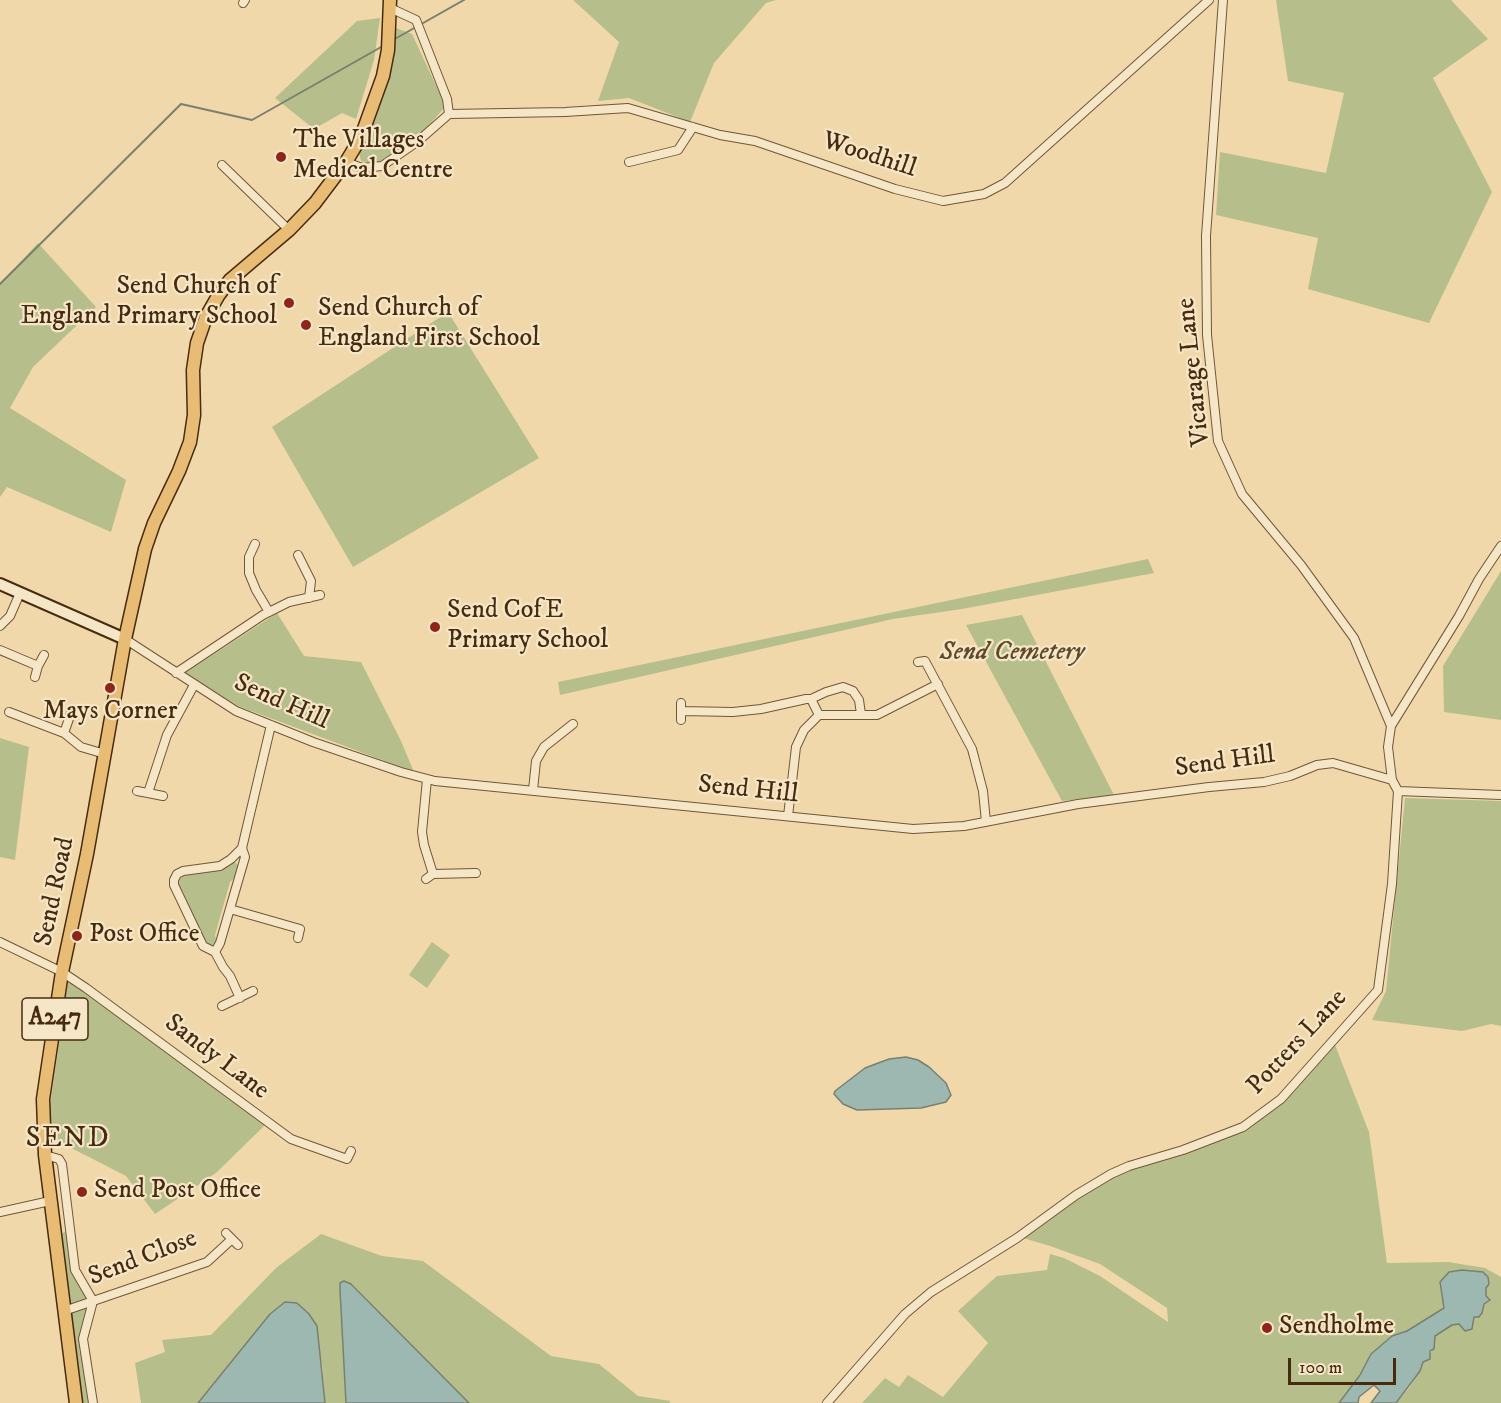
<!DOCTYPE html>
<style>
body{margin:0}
#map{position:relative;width:1501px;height:1403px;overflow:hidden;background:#f0d8aa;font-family:"IM FELL DW Pica",serif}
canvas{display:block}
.scale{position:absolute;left:1288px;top:1358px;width:108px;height:27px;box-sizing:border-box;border:3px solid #482b0f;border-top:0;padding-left:8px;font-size:18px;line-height:21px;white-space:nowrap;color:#482b0f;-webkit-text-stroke:4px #f5e6c8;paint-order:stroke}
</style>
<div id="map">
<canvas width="1501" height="1403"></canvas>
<div class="scale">100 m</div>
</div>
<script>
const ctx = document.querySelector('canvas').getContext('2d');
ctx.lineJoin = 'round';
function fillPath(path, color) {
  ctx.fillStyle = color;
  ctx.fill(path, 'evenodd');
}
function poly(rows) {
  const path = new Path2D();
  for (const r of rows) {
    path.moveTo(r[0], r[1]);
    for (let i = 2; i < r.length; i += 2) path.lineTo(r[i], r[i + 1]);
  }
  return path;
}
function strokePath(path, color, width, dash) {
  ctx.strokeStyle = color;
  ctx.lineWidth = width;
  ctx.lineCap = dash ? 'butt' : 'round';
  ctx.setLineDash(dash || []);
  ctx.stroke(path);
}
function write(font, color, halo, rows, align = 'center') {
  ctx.font = font + ' "IM FELL DW Pica",serif';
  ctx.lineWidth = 4.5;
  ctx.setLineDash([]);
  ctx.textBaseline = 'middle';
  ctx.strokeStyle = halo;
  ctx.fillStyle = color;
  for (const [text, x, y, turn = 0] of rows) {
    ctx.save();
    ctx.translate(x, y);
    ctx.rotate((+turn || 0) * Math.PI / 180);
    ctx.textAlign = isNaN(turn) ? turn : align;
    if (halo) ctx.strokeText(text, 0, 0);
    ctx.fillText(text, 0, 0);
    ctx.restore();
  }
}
const green = poly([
 [573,0,776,0,766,3,714,63,690,122,629,98,598,101,619,42],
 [1276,0,1451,0,1488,39,1433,78,1492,192,1429,323,1308,289,1318,238,1216,215,1220,152,1326,173,1344,93,1288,81],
 [380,18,374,60,356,119,342,113,314,129,275,98,357,21],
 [396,28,412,34,441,96,444,108,425,130,377,164,361,161,359,153,367,135,393,47],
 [38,243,96,307,33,367,10,408,126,480,111,532,7,487,0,497,0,284],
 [448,312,539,458,353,567,272,427],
 [1148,559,1154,573,962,609,893,619,560,695,558,682],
 [1501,571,1501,720,1444,712,1443,666],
 [277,613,304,656,361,662,401,741,414,772,238,706,185,673],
 [1022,615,1114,795,1062,801,966,625],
 [0,738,29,747,15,860,0,857],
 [1405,798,1501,801,1501,1026,1491,1024,1462,1031,1372,1020,1386,991],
 [234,861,239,866,236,877,230,882,215,935,217,943,210,946,204,941,183,892,177,887,178,880,187,874,216,871],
 [432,942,450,955,427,988,409,975],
 [68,980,265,1125,216,1173,155,1214,126,1176,46,1135],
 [1335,1045,1369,1132,1387,1263,1448,1262,1485,1268,1501,1277,1501,1403,1396,1403,1409,1388,1420,1371,1423,1361,1434,1349,1435,1336,1452,1325,1459,1324,1471,1329,1474,1317,1479,1316,1482,1313,1486,1296,1485,1288,1489,1284,1483,1272,1462,1270,1440,1282,1444,1308,1407,1331,1392,1336,1371,1354,1360,1375,1339,1403,862,1403,885,1378,899,1387,908,1375,943,1397,988,1343,958,1311,997,1276,1047,1270,1050,1254,1064,1258,1100,1276,1168,1322,1167,1308,1100,1264,1050,1246,1023,1238,1079,1197,1127,1170,1243,1129,1284,1101],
 [74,1229,79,1272,97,1297,98,1302,85,1331,96,1403,78,1403,61,1255,62,1233],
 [321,1234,382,1256,423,1261,551,1356,599,1364,638,1396,671,1401,669,1403,469,1403,352,1284,344,1281,340,1283,340,1290,346,1403,325,1403,322,1363,270,1314,198,1403,141,1403,135,1363,165,1352,162,1340,211,1335,276,1268]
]);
const water = poly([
 [906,1057,918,1060,929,1067,946,1083,951,1095,946,1102,921,1108,857,1110,843,1104,834,1094,835,1091,865,1068,889,1059,906,1057],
 [1462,1270,1483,1272,1488,1277,1489,1284,1486,1288,1486,1296,1490,1300,1484,1304,1482,1313,1479,1317,1474,1317,1472,1329,1465,1331,1459,1324,1452,1325,1435,1336,1434,1349,1430,1351,1430,1359,1423,1362,1420,1371,1396,1403,1371,1403,1380,1391,1374,1385,1359,1397,1358,1403,1339,1403,1360,1375,1371,1354,1392,1336,1407,1331,1444,1308,1440,1282,1449,1272,1462,1270],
 [344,1281,351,1284,469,1403,346,1403,340,1290,340,1283,344,1281],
 [285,1302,297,1303,309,1314,317,1326,325,1403,198,1403,270,1314,285,1302]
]);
const stream = poly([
 [393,40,464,0],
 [0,284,181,104,252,120,383,46]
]);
const street = poly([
 [1223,0,1206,236,1207,335,1218,441,1242,494,1301,565,1354,638,1391,726],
 [243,3,245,0],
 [390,8,416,20,447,99,449,114],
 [449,114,565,112,628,108,720,135,755,141,895,189,943,201,984,194,1005,183,1209,0],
 [346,162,362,168,382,166,417,142,449,114],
 [629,162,678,150,693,127],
 [222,165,289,230],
 [255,544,249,557,249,573,256,590,269,612],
 [298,555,311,581,309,598],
 [0,626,10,616,20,593],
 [125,639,236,711,313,742,401,772,435,781,913,829,964,826,1078,804,1209,787,1264,782,1290,776,1317,765,1333,763,1392,780],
 [0,650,38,666,35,677],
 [918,662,925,661,972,749,983,791,986,822],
 [38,666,44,655],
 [176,673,263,615,289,602,320,595],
 [811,699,826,692,843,687,853,691,859,700,861,714],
 [681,711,733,712,761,709,806,699,811,699,819,715,877,715,938,684],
 [9,712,64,733,81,747,105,754],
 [681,720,681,703],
 [64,733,71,713],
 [533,790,536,761,544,747,573,724],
 [137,791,148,793,167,735,194,685],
 [1398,791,1501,795],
 [148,793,163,796],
 [788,816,796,747,804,730,819,715],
 [433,874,476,873],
 [426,879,433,874,424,845,422,832,427,779],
 [230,909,300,929,298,938],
 [0,942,62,972,86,988,291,1139,347,1159,351,1151],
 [215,952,203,946,174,885,174,880,177,874,183,871,220,866,231,859,242,848],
 [240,998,230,976,223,967,215,952,220,943,245,857,242,848,271,725],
 [222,1006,253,991],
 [45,1155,59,1159,62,1164,75,1270,93,1301,83,1339,93,1403],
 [0,1212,50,1201],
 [226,1233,238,1245],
 [64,1311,207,1262,232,1239],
 [827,1403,905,1314,931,1292,1017,1238,1076,1195,1111,1174,1129,1166,1183,1150,1243,1127,1281,1099,1378,990,1392,884,1398,791,1392,780,1388,747,1391,726,1459,616,1479,579,1501,546]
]);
const secondary = poly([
 [0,584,125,639]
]);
const primary = poly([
 [76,1403,45,1155,43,1099,62,972,87,854,125,639,145,549,154,523,179,471,190,442,194,415,193,370,197,343,206,317,218,296,230,280,289,230,315,203,346,162,361,137,383,76,388,50,390,0]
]);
const markers = [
 [281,157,6,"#8f2418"],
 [289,303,6,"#8f2418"],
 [306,325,6,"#8f2418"],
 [435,627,6,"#8f2418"],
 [110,688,6,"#8f2418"],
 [77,936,6,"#8f2418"],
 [82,1192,6,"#8f2418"],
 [1267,1328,6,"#8f2418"]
];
const shields = [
 [55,1019,66]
];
const shieldNames = [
 ["A247",55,1019]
];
const poiNames = [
 ["The Villages",293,142],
 ["Medical Centre",293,172],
 ["Send Church of",277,288,"right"],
 ["England Primary School",277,318,"right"],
 ["Send Church of",318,310],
 ["England First School",318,340],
 ["Send CofE",447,612],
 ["Primary School",447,642],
 ["Mays Corner",110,713,"center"],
 ["Post Office",89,936],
 ["Send Post Office",94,1192],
 ["Sendholme",1279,1328]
];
const streetNames = [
 ["Woodhill",869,156,18],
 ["Vicarage Lane",1195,372,-96],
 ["Send Hill",281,703,24],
 ["Send Hill",1225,763,-8],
 ["Send Hill",748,791,6],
 ["Send Road",56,892,-78],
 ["Potters Lane",1298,1043,-47],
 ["Sandy Lane",216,1058,37],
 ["Send Close",143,1259,-21]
];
const parkNames = [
 ["Send Cemetery",1012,654]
];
const quarterNames = [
 ["SEND",68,1140]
];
fillPath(green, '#b6bf8c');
fillPath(water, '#9cb8b1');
strokePath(water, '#7a8070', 1.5);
strokePath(stream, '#7a8070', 2);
strokePath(street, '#725636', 10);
strokePath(secondary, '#482b0f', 14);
strokePath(primary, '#482b0f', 15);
strokePath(street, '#f5e6c8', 8);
strokePath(secondary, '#f5e6c8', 10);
strokePath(primary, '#e8bc75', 12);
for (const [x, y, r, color] of markers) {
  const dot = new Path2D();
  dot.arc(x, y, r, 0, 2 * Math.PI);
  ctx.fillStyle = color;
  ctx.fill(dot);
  strokePath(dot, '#f5e6c8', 2);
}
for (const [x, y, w] of shields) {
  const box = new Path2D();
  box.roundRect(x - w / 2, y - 21, w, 42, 4.5);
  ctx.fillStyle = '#f5e6c8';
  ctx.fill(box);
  strokePath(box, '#482b0f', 1.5);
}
write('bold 24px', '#482b0f', null, shieldNames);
write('26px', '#482b0f', '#f5e6c8', poiNames, 'left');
write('26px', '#482b0f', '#f5e6c8', streetNames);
write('italic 26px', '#5e4928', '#f5e6c8', parkNames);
ctx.letterSpacing = '1.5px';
write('28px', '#482b0f', '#f5e6c8', quarterNames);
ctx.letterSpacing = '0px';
</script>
